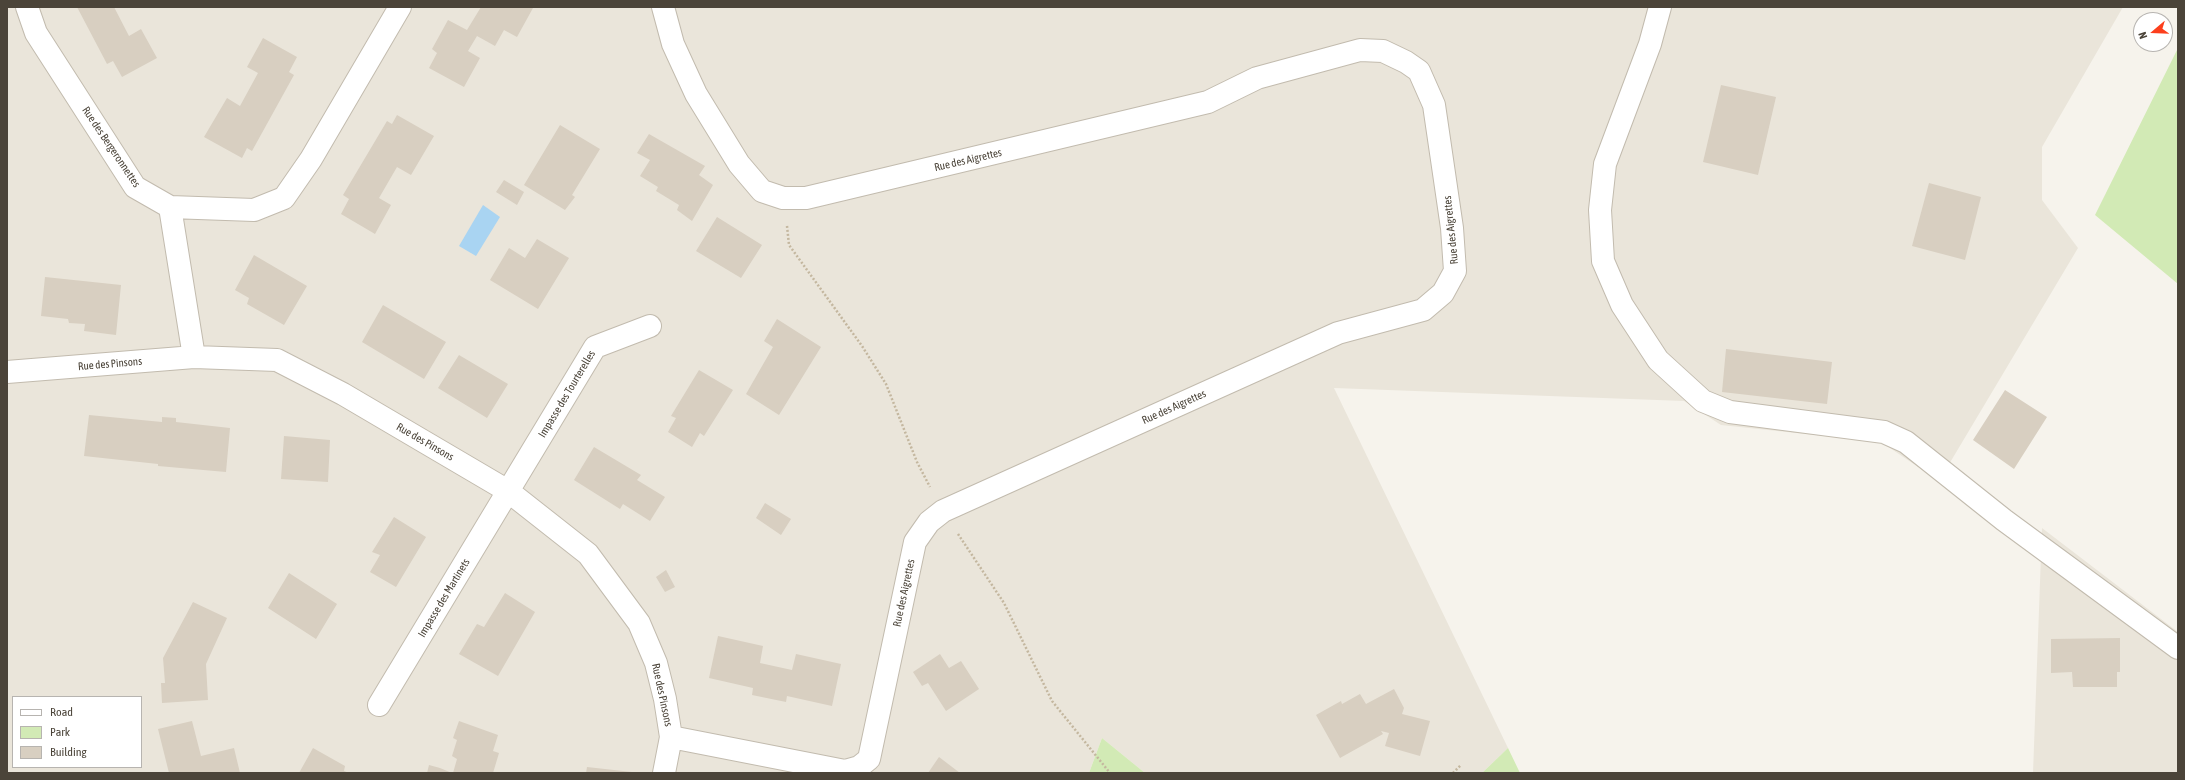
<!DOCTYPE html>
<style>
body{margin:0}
#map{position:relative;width:2185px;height:780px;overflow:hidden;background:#f6f3ec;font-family:"Asap Condensed",sans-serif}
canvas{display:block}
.frame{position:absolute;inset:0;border:8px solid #4b4439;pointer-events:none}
.legend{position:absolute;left:12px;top:696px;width:130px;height:72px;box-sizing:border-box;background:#fff;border:1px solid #b7b4b0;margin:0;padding:5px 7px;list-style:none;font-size:12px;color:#4b4439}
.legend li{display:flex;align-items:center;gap:8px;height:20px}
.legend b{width:20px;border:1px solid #b7b4b0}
.north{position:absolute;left:2133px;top:12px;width:40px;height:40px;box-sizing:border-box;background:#fff;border:1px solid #b7b4b0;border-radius:50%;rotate:251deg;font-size:11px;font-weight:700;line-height:16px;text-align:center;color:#4b4439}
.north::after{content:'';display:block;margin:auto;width:14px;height:18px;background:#fc3f1d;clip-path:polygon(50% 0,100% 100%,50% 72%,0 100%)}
</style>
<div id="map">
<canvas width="2185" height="780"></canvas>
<div class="frame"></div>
<ul class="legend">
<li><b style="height:5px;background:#fff"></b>Road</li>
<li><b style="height:11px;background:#d2eab5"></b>Park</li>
<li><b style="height:11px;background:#d8cfc1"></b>Building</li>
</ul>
<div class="north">N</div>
</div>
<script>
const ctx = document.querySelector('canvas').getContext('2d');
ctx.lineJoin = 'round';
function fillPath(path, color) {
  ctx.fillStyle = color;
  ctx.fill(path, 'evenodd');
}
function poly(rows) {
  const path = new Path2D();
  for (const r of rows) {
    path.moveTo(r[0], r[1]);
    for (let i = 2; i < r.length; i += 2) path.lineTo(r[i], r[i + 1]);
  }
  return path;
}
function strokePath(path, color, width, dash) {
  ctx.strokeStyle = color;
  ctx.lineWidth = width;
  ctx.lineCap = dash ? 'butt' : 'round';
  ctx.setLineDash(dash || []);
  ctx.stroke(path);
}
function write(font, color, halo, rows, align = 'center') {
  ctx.font = font + ' "Asap Condensed",sans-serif';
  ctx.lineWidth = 3;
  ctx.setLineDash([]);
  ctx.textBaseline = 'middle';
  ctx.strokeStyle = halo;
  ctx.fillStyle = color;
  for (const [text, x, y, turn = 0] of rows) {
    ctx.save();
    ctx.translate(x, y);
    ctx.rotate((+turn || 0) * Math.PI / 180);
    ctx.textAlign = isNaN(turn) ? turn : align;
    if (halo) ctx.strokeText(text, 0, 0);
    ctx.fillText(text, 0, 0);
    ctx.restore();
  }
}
const residential = poly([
 [7,7,2123,7,2042,147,2042,200,2078,248,1939,481,1881,442,1721,425,1684,401,1334,388,1508,748,1482,773,1145,773,1102,738,1089,773,7,773],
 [13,697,141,697,141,767,13,767],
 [2042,528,2178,632,2178,773,2033,773]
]);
const green = poly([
 [2178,48,2178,284,2095,215],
 [1102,738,1145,773,1089,773],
 [1508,748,1520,773,1482,773]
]);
const water = poly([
 [483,205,500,217,476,256,459,246]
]);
const building = poly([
 [77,7,114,7,129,36,141,29,157,58,122,77,113,61,107,64],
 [481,7,533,8,517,37,504,30,495,46,477,36,468,51,480,58,464,87,429,68,437,53,432,49,448,20,467,30],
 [263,38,297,57,289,72,294,75,252,151,247,148,242,158,204,137,227,98,240,106,258,73,247,67],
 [1721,85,1776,97,1758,175,1703,162],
 [397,115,434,136,411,175,397,167,379,198,391,205,375,234,341,214,349,199,343,195,387,121,392,124],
 [560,125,600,149,572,195,575,197,565,210,524,185],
 [649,134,705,166,699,175,713,185,692,221,677,210,679,205,656,191,658,187,640,176,650,160,637,153],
 [504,180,524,192,517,205,496,192],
 [1929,183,1981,197,1965,260,1912,246],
 [717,217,762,245,741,278,696,251],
 [537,239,569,258,538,309,490,280,509,248,525,258],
 [254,255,307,286,284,325,247,304,249,298,235,290],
 [45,277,121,285,116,335,84,331,85,324,69,323,68,319,41,316],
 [383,305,446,342,424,379,362,342],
 [777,319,821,347,779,415,746,394,773,347,764,341],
 [1726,349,1832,362,1827,404,1722,392],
 [459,355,508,384,487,418,438,388],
 [699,370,733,390,704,436,700,433,692,447,668,432,676,418,671,416],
 [2005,390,2047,417,2014,469,1973,440],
 [89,415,162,422,162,417,176,418,176,422,230,428,226,472,158,466,158,464,84,456],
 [284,436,330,440,328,482,281,479],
 [594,447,641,475,637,480,665,497,650,521,623,504,620,509,574,480],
 [765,503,791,519,781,535,756,518],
 [394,517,426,537,396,587,370,572,380,555,372,552],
 [666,570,675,587,665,592,656,577],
 [289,573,337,604,316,639,268,608],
 [505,593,535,612,498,676,459,654,477,624,484,627],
 [193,602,227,618,206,664,208,700,162,703,161,683,165,683,163,658],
 [718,636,763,646,760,663,792,670,796,654,841,664,832,706,787,696,786,702,752,695,753,688,709,678],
 [2120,638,2120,672,2117,672,2117,687,2073,687,2072,672,2051,673,2051,639],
 [940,654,949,668,961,661,979,689,946,711,928,683,922,686,913,672],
 [1394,689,1404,708,1402,714,1430,721,1420,756,1385,746,1389,733,1381,731,1383,734,1340,758,1316,715,1341,701,1342,704,1360,694,1366,704],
 [192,721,201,756,234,748,240,773,169,773,158,729],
 [459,721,498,735,493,751,499,753,493,773,453,773,457,759,452,756,457,740,453,738],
 [313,748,345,766,344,771,349,773,299,773],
 [939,757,960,773,928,773],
 [429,765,440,768,452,773,427,773],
 [587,767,632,772,632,773,586,773]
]);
const path = poly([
 [787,226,789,245,862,346,886,384,917,462,930,487],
 [958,534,1004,603,1052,701,1110,773],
 [1453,773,1461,765]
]);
const street = poly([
 [27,7,36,33,135,187,170,207,254,210,284,198,311,159,400,7],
 [663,7,673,44,696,94,739,164,762,191,783,198,806,198,1208,102,1257,78,1360,50,1383,51,1406,62,1419,71,1434,105,1452,228,1455,271,1443,293,1423,310,1338,333,943,511,929,522,915,542,869,759,859,767,845,771,671,737],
 [1660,7,1650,44,1605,164,1600,210,1603,261,1622,305,1658,360,1703,401,1730,412,1884,432,1906,442,2004,520,2178,648],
 [170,207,194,357],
 [7,372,194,357,277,360,343,394,508,491,588,554,639,623,656,663,665,699,671,737,664,773],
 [379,705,595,347,650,326]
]);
const streetNames = [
 ["Rue des Bergeronnettes",111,147,56],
 ["Rue des Aigrettes",968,160,-13],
 ["Rue des Aigrettes",1451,230,-96],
 ["Rue des Pinsons",110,364,-5],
 ["Impasse des Tourterelles",567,394,-59],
 ["Rue des Aigrettes",1174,407,-24],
 ["Rue des Pinsons",425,442,30],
 ["Rue des Aigrettes",904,593,-78],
 ["Impasse des Martinets",444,598,-59],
 ["Rue des Pinsons",662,695,78]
];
fillPath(residential, '#eae5da');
fillPath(green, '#d2eab5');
fillPath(water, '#a9d4f2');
fillPath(building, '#d8cfc1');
strokePath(street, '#c2bbae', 24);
strokePath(path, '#c4b79f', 2.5, [2, 2]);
strokePath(street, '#fff', 22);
write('11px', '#4b4439', '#fff', streetNames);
</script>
